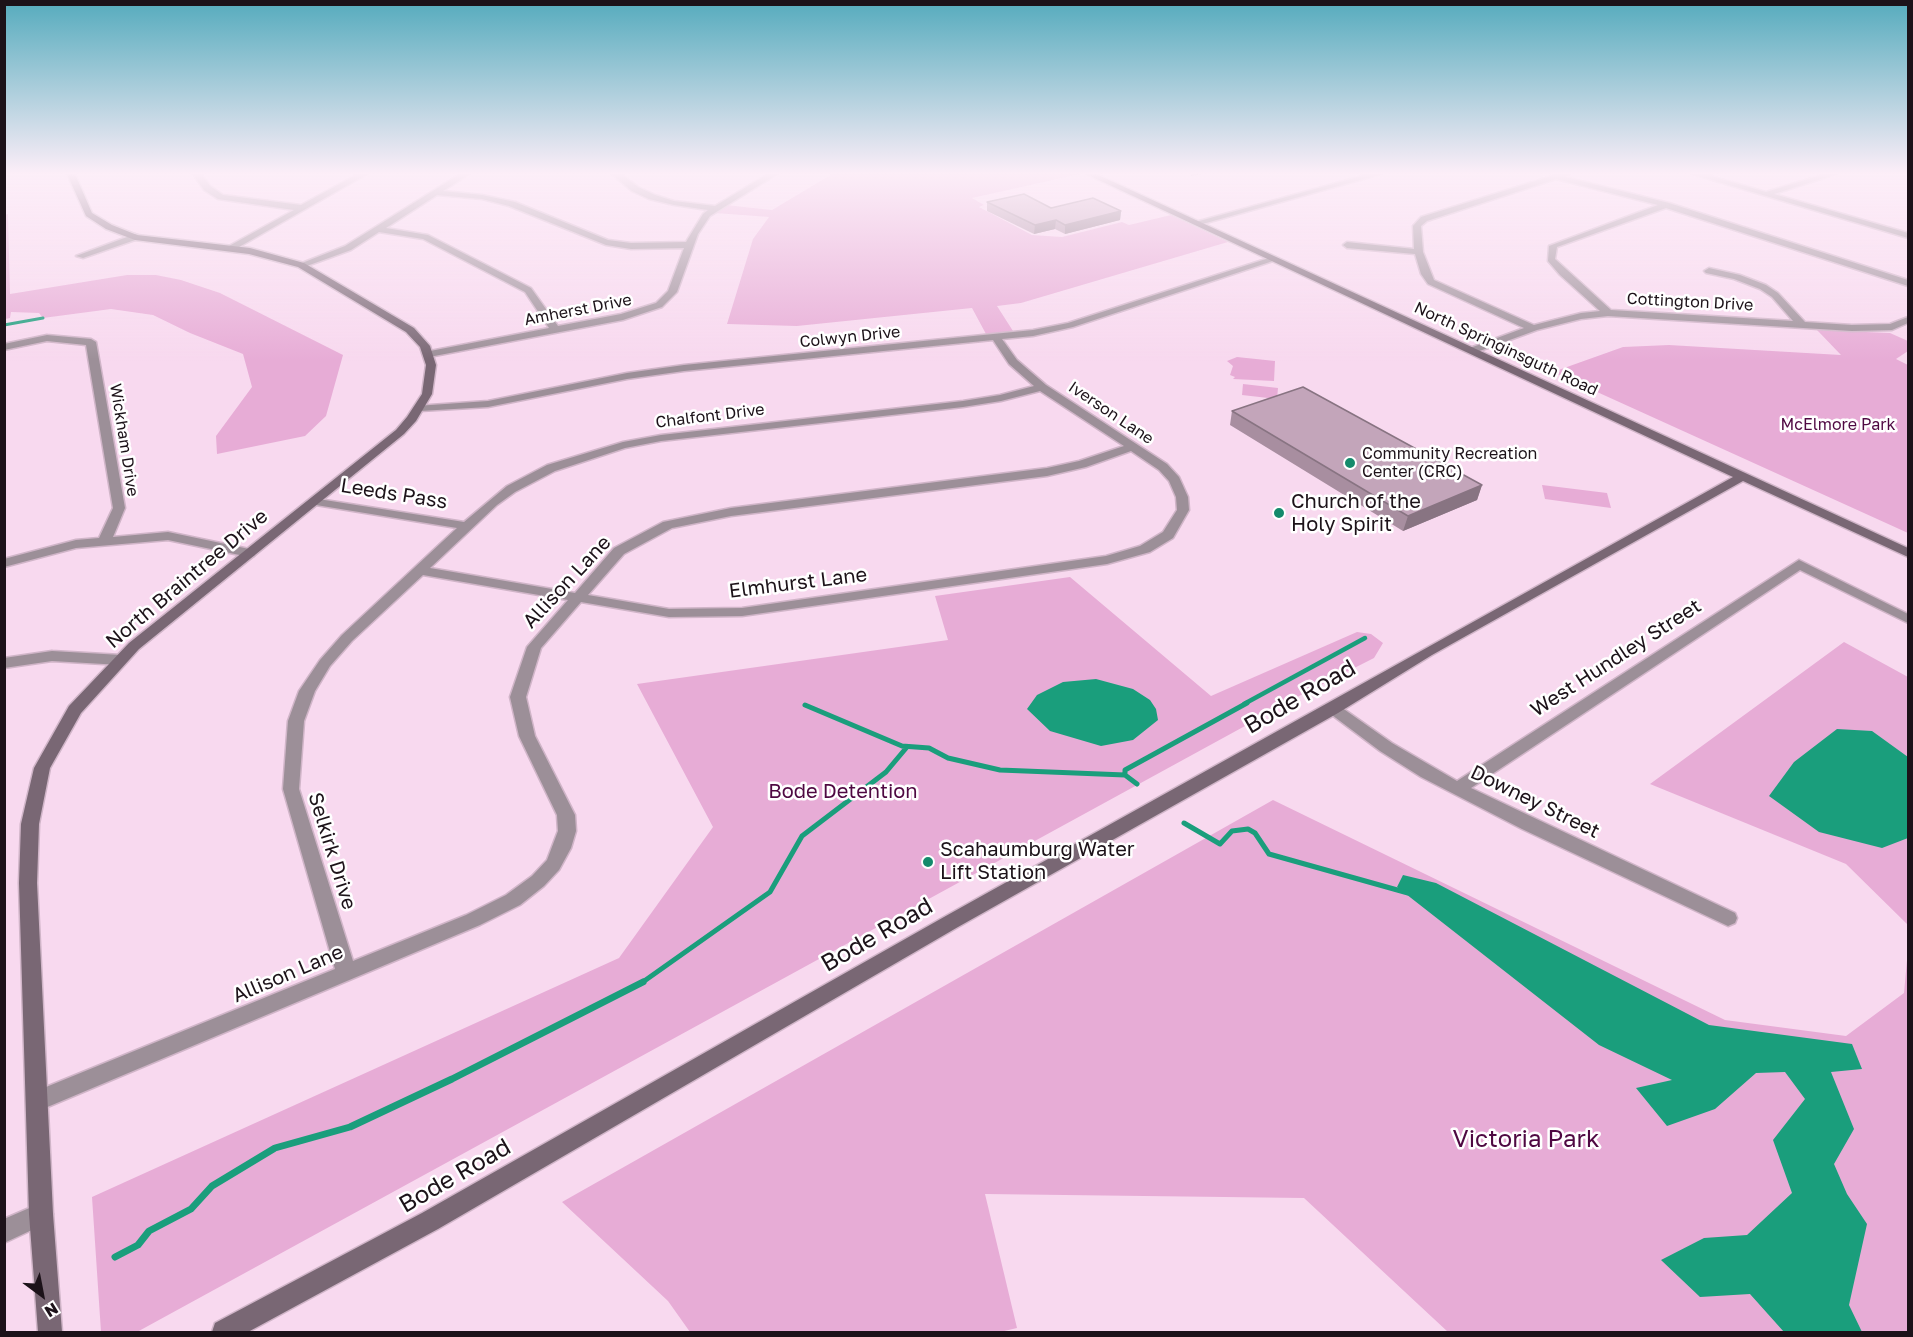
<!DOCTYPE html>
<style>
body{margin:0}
#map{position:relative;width:1913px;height:1337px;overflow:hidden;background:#f8d9ef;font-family:"Golos Text",sans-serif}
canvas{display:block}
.frame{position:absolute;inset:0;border:6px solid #1c1219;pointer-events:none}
.north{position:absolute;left:12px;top:1265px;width:60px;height:60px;-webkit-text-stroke:4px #fff;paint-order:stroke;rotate:148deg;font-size:16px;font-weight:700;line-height:24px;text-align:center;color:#1c1219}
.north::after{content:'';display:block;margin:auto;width:21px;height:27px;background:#1c1219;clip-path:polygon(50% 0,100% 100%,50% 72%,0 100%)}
</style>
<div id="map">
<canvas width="1913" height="1337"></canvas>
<div class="frame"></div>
<div class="north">N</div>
</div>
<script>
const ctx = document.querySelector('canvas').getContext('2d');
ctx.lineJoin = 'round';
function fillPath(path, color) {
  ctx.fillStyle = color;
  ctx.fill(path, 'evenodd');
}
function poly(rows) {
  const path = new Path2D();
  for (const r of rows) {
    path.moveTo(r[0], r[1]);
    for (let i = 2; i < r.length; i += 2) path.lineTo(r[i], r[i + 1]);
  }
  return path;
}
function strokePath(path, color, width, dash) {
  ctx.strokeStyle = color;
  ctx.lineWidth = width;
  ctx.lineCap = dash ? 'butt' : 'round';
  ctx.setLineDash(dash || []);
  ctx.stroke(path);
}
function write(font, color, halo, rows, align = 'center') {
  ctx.font = font + ' "Golos Text",sans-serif';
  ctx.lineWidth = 5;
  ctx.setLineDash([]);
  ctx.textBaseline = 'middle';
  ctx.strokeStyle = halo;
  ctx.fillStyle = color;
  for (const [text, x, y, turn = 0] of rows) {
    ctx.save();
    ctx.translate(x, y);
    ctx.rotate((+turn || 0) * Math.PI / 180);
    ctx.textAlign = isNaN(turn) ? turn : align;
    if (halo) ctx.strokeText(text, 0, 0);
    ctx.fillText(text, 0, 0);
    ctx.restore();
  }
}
const green = poly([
 [832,174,1080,174,972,198,984,205,979,207,1032,235,1062,237,1122,222,1129,225,1171,215,1228,242,1021,303,997,306,1013,331,986,334,972,308,797,326,727,324,753,239,769,217,715,213,726,205,772,210],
 [8,214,10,294,127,275,156,275,181,280,220,293,343,355,326,416,305,436,217,454,216,436,252,387,243,354,190,333,153,315,111,309,43,318,39,313,11,312,10,318,5,319,4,215],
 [1817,330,1890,333,1908,341,1908,351,1896,359,1908,365,1908,533,1553,372,1623,347,1669,345,1841,355],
 [1237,357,1275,361,1274,381,1233,379,1235,377,1230,375,1233,366,1227,361],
 [1243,384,1278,388,1277,399,1242,395],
 [1542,485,1607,493,1611,508,1545,499],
 [1070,577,1211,696,1357,632,1371,634,1383,643,1374,658,1244,724,1245,726,137,1332,101,1332,92,1197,619,958,713,827,637,684,948,640,935,596],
 [1844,642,1908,677,1908,925,1846,864,1650,784],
 [1273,800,1725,1020,1846,1036,1904,993,1908,949,1908,1332,1448,1332,1304,1198,985,1194,1017,1328,1000,1332,690,1332,668,1301,562,1202]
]);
const water = poly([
 [1096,679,1133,689,1150,700,1156,709,1158,720,1133,740,1101,746,1050,731,1027,709,1037,695,1063,682],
 [1837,729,1872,731,1908,757,1908,838,1882,848,1819,832,1769,796,1794,762],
 [1403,875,1436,883,1709,1025,1852,1044,1862,1069,1831,1072,1854,1129,1834,1164,1847,1194,1867,1224,1849,1305,1862,1332,1784,1332,1750,1294,1700,1297,1661,1260,1704,1238,1747,1235,1792,1193,1773,1140,1805,1099,1785,1072,1756,1073,1715,1109,1667,1126,1636,1088,1672,1080,1599,1045,1397,887]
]);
const streamFar3 = poly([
 [4,325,43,318]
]);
const streamFar2 = poly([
 [1244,704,1365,638]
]);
const streamFar1 = poly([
 [805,705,902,746,929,748,948,758,1000,770,1125,775],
 [1137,784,1125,775,1125,770,1247,703],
 [1184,823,1220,844,1232,831,1248,829,1255,833,1269,854,1408,893],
 [640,984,770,892,802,836,886,772,907,747]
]);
const stream = poly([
 [115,1257,138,1245,149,1231,191,1209,212,1186,275,1148,350,1127,452,1079,643,982]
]);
const street = poly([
 [193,174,201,174,210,186,223,195,301,205,358,174,367,174,232,251,228,248,229,246,294,210,218,199,204,190,193,174],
 [460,174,469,174,443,191,482,195,515,202,608,240,631,243,686,242,703,214,708,210,674,205,649,199,632,191,612,174,621,174,638,187,655,195,674,201,715,206,768,174,777,174,710,216,698,234,677,292,662,307,623,320,429,357,424,354,425,352,549,328,525,292,423,239,379,232,351,250,304,267,297,265,345,246,460,174],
 [437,195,482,199,509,206,606,245,631,249,684,248,668,291,656,303,621,314,558,326,531,288,428,235,386,228,437,195],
 [1369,174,1381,174,1199,225,1192,223,1369,174],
 [1558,174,1569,174,1565,177,1669,203,1908,280,1908,286,1905,285,1666,208,1557,247,1555,259,1611,310,1793,321,1772,297,1760,289,1734,279,1706,273,1704,271,1709,268,1740,275,1766,285,1778,293,1805,322,1852,325,1890,324,1908,317,1908,323,1892,330,1852,331,1608,316,1581,319,1537,330,1474,353,1469,350,1470,348,1524,328,1428,284,1421,274,1415,254,1347,248,1343,245,1347,242,1414,249,1413,226,1421,217,1558,174],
 [1556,179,1658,205,1549,246,1548,261,1560,275,1600,311,1581,313,1534,325,1434,280,1423,252,1421,226,1427,221,1556,179],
 [1692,174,1704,174,1766,192,1825,174,1836,174,1774,194,1908,233,1908,238,1692,174],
 [135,234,138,235,138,239,83,258,76,256,135,234],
 [1272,257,1279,259,1073,327,1033,336,1002,339,1017,360,1046,385,1167,464,1179,477,1188,497,1189,510,1173,538,1150,552,1107,564,742,616,669,617,581,602,541,648,526,697,535,736,575,815,576,831,571,848,559,870,544,886,520,905,480,925,45,1108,37,1111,29,1108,26,1101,29,1094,335,969,283,789,288,721,299,691,320,660,342,635,457,528,316,505,312,504,310,501,312,498,464,522,507,486,547,465,623,442,661,435,963,401,1000,395,1034,386,1009,364,993,340,684,371,627,379,488,407,420,411,414,408,416,406,488,401,627,373,684,365,1033,330,1068,323,1272,257],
 [1040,391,1124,446,1079,461,1047,468,731,508,663,522,614,548,575,593,430,568,497,505,515,492,555,471,625,448,661,441,963,407,1001,401,1040,391],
 [1131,451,1159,470,1169,481,1176,497,1177,510,1163,532,1140,546,1106,556,742,608,669,609,588,595,624,554,672,528,731,516,1047,476,1086,467,1131,451],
 [423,575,568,600,527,647,510,697,519,736,557,815,558,831,547,860,532,876,506,895,466,915,353,961,299,789,304,721,315,691,330,666,352,641,423,575],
 [47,335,91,339,96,342,125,508,113,537,168,532,254,550,256,553,254,556,249,557,168,540,76,548,4,567,4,559,76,540,99,538,113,508,86,345,47,341,4,350,4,344,47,335],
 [1799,560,1908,614,1908,623,1800,570,1471,788,1735,913,1737,918,1735,923,1728,926,1522,829,1421,777,1380,751,1324,709,1332,704,1338,705,1392,743,1457,781,1799,560],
 [52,651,121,655,128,660,121,665,52,661,4,668,4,658,52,651],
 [41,1203,49,1206,53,1214,49,1222,4,1243,4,1219,41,1203]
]);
const secondary = poly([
 [67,174,75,174,92,213,112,225,137,235,250,248,304,263,414,328,430,346,436,365,432,394,416,421,404,434,139,649,81,713,50,768,39,824,37,883,53,1214,62,1332,38,1332,29,1214,19,883,21,824,34,768,69,706,129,643,396,430,407,417,422,394,426,365,420,347,406,332,298,267,249,254,135,240,106,229,86,216,67,174],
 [1086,174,1096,174,1908,548,1908,557,1743,481,1432,655,1338,713,958,927,438,1229,248,1332,212,1332,215,1323,422,1213,944,917,1733,477,1086,174]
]);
const wall = poly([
 [987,202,1051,208,1121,211,1120,220,1065,234,1055,229,1034,234,987,211],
 [1232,411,1482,485,1477,500,1403,531,1230,425]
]);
const shadedWall = poly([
 [1191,174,1202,174,1191,176],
 [1121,211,1120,220,1065,234,1065,225],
 [1056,220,1055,229,1034,234,1035,225],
 [1482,485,1477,500,1403,531,1408,516]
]);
const building = poly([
 [1024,194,1051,208,1093,198,1121,211,1065,225,1056,220,1035,225,987,202,1024,194],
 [1303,387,1482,485,1408,516,1232,411,1303,387]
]);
const markers = [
 [1350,463,6,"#148a6c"],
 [1279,513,6,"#148a6c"],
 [928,862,6,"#148a6c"]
];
const farStreetnames = [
 ["Cottington Drive",1690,302,3],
 ["Amherst Drive",578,310,-11],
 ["Colwyn Drive",850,337,-6],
 ["North Springinsguth Road",1506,349,25],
 ["Iverson Lane",1111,413,34],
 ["Chalfont Drive",710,416,-7],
 ["Wickham Drive",124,440,81]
];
const farParknames = [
 ["McElmore Park",1838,425]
];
const farPoinames = [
 ["Community Recreation",1362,454],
 ["Center (CRC)",1362,472]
];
const streetNames = [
 ["Leeds Pass",394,494,9],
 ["North Braintree Drive",187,579,-40],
 ["Allison Lane",567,582,-47],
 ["Elmhurst Lane",798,583,-7],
 ["West Hundley Street",1616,658,-33],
 ["Downey Street",1535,802,26],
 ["Selkirk Drive",332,851,73],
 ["Allison Lane",288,974,-23]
];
const poiNames = [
 ["Church of the",1291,502],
 ["Holy Spirit",1291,525],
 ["Scahaumburg Water",940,850],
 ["Lift Station",940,873]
];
const parkNames = [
 ["Bode Detention",843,792]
];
const nearStreetnames = [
 ["Bode Road",1300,697,-30],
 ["Bode Road",877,935,-30],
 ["Bode Road",455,1176,-30]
];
const nearParknames = [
 ["Victoria Park",1526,1139]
];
fillPath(green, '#e7acd6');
fillPath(water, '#1a9e7c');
strokePath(streamFar3, '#1a9e7c', 3);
strokePath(streamFar2, '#1a9e7c', 4.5);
strokePath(streamFar1, '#1a9e7c', 5);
strokePath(stream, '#1a9e7c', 7);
strokePath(street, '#d0b5c8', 3);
strokePath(secondary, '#d0b5c8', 3);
fillPath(street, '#9c8f98');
fillPath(secondary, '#796774');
fillPath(wall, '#a88ea0');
fillPath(shadedWall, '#887482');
fillPath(building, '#c3a5ba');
strokePath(building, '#887482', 1.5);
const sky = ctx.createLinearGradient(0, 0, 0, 361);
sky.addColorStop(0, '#55abbd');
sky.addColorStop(0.48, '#fceef8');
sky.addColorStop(1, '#fceef800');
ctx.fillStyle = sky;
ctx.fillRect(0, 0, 1913, 361);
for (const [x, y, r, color] of markers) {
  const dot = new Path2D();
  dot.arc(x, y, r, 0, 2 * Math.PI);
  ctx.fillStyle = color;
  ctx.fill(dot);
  strokePath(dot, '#fff', 2);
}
write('16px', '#1c1219', '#fff', farStreetnames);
write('16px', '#4f0842', '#fff', farParknames);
write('16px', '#1c1219', '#fff', farPoinames, 'left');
write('20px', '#1c1219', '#fff', streetNames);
write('20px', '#1c1219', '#fff', poiNames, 'left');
write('20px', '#4f0842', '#fff', parkNames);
write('24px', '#1c1219', '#fff', nearStreetnames);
write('24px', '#4f0842', '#fff', nearParknames);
</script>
